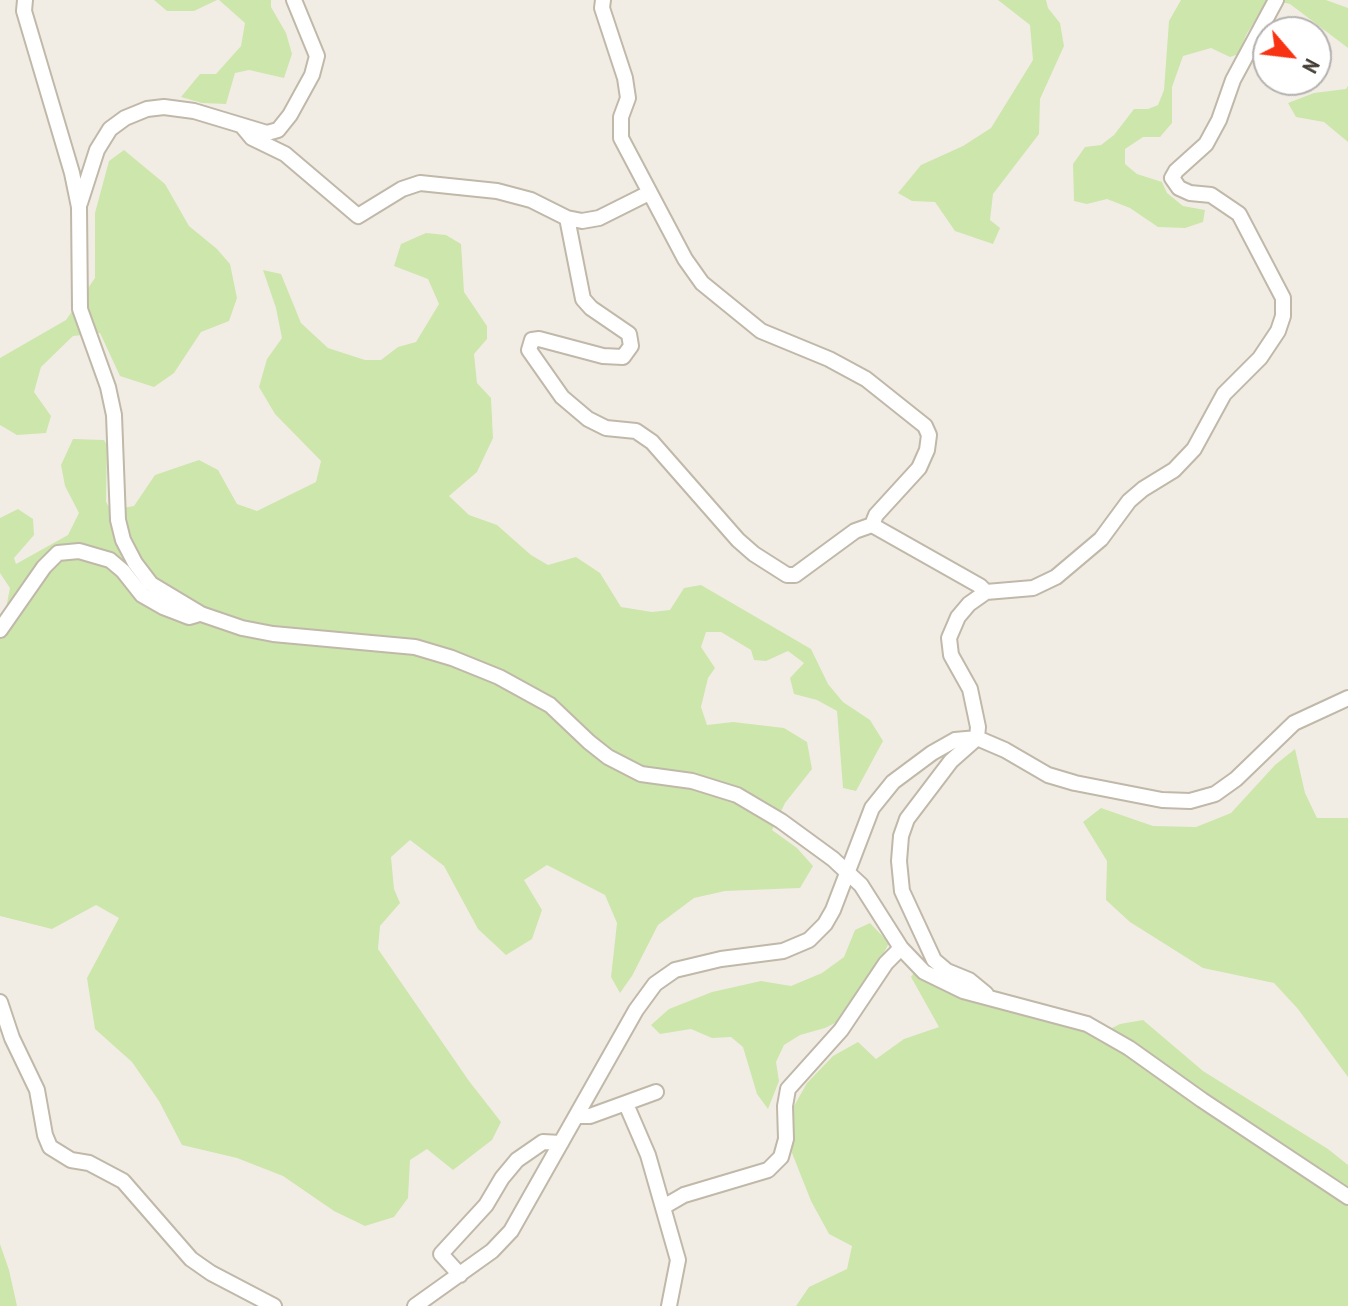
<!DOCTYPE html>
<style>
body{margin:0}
#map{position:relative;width:1348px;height:1306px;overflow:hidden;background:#f2ede4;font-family:"PT Sans Narrow",sans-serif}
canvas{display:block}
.north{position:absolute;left:1252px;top:16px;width:80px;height:80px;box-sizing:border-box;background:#fff;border:2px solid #b4b1ae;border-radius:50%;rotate:118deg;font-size:22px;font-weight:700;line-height:32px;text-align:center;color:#443d34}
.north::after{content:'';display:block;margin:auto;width:28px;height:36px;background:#f83314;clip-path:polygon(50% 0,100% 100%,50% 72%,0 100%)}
</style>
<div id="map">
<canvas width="1348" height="1306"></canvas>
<div class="north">N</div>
</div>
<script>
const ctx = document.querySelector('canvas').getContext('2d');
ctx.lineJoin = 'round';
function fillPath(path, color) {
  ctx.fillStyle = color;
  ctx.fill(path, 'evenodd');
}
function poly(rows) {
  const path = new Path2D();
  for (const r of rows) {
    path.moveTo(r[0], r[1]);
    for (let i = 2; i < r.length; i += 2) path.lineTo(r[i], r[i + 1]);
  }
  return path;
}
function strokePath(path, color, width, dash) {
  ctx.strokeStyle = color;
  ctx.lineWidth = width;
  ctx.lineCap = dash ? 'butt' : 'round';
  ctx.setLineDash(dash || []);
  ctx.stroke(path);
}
const green = poly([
 [154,0,217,0,194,11,167,11],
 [219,0,271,0,271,7,286,33,292,54,284,78,249,70,235,73,226,104,202,103,181,97,200,74,216,74,241,46,245,23],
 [998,0,1046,0,1048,8,1060,23,1064,46,1040,99,1039,134,993,194,990,220,1000,228,993,244,955,231,935,202,912,201,898,193,921,165,963,146,991,128,1033,60,1030,25],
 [1181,0,1268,0,1246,35,1239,54,1230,57,1211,48,1183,56,1172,87,1172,123,1160,137,1143,137,1125,149,1125,164,1137,174,1162,182,1167,193,1183,206,1205,210,1203,222,1185,228,1158,227,1130,208,1107,199,1087,204,1074,201,1073,164,1085,147,1101,145,1114,135,1134,109,1148,109,1158,105,1164,90,1169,21],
 [1272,0,1326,0,1348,8,1348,48,1290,4],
 [1348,86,1348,142,1324,122,1296,117,1288,103,1314,93,1346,89],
 [124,150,165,184,189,226,217,249,230,264,237,298,229,321,201,332,174,373,154,387,120,376,100,333,73,336,41,367,34,392,51,416,46,433,17,435,0,425,0,358,66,320,95,278,95,213,109,161],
 [426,233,446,235,461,244,464,292,487,326,487,339,474,354,477,383,491,398,493,438,477,472,449,496,469,515,497,525,531,555,548,565,576,557,600,573,621,607,652,612,670,610,684,588,701,585,811,649,828,684,843,702,870,720,883,741,856,791,843,788,837,711,817,700,794,694,790,678,804,663,788,651,766,661,754,660,751,650,721,632,706,632,701,647,715,668,708,678,701,707,707,725,733,722,784,728,807,742,812,769,785,803,772,830,797,848,813,866,800,888,725,891,694,898,658,925,632,976,620,993,611,977,617,923,605,895,547,865,524,880,542,910,532,939,506,955,478,929,444,866,410,840,391,857,394,889,400,903,380,926,378,949,469,1081,501,1122,492,1140,453,1170,427,1149,410,1160,408,1198,394,1217,365,1226,334,1211,283,1176,237,1158,182,1145,159,1101,132,1062,95,1029,87,978,119,918,96,905,52,929,0,916,0,639,10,588,0,573,0,518,18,509,33,519,34,535,14,558,16,564,68,535,79,513,65,486,61,465,73,439,104,440,107,445,106,502,111,510,134,506,155,475,199,460,218,470,237,504,257,511,316,482,321,461,275,414,259,387,267,359,282,338,276,308,263,270,281,274,301,323,328,348,365,360,381,360,398,347,416,342,439,304,428,279,394,266,401,244],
 [1295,749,1305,793,1317,818,1348,818,1348,1077,1298,1009,1274,983,1203,968,1130,922,1106,900,1107,861,1083,822,1101,808,1153,826,1196,827,1231,813,1275,765],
 [870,923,889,943,861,996,843,1019,825,1028,800,1035,784,1045,776,1062,779,1081,768,1109,757,1094,743,1047,731,1037,712,1038,691,1029,660,1034,651,1025,669,1009,712,992,761,981,791,986,822,973,844,957,855,930],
 [915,971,945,991,1058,1020,1096,1036,1120,1024,1143,1020,1203,1071,1328,1149,1348,1165,1348,1306,796,1306,809,1287,847,1269,852,1246,829,1234,811,1201,792,1153,794,1106,807,1083,833,1056,858,1042,876,1059,904,1039,939,1027,911,977],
 [0,1244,9,1270,17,1306,0,1306]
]);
const minor = poly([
 [25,0,24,11,72,173,79,207,80,309,108,387,114,415,118,520,123,540,135,563,151,584,201,614,242,628,273,634,415,647,452,658,499,677,550,705,589,742,608,757,641,774,692,781,737,795,781,821,833,859,861,885,901,948,924,972,963,991,1087,1024,1129,1048,1202,1100,1348,1197],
 [603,0,602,8,625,78,628,98,621,117,621,138,685,259,702,283,761,331,829,359,866,379,925,426,929,435,927,450,919,468,876,515,872,525],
 [242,126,252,138,285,154,358,216,402,189,420,183,497,191,531,200,567,218,582,221,599,218,649,193],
 [80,203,97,150,110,129,125,118,147,109,164,107,194,111,267,133,278,130,290,115,312,75,317,56,294,0],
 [567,218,583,299,591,308,629,334,631,346,623,357,603,356,539,339,532,340,529,350,562,397,588,419,606,428,636,431,652,442,738,540,754,554,787,575,795,575,855,531,872,525,980,586,986,592],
 [0,630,44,567,58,553,79,551,110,560,123,571,142,595,163,607,189,617,196,615],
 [986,994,969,980,947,971,934,960,902,891,899,861,901,836,907,819,951,761,977,738,978,727,970,689,951,655,949,638,958,617,969,604,986,592,1033,588,1056,577,1101,539,1129,501,1143,489,1174,470,1194,449,1224,394,1260,358,1278,331,1283,316,1283,298,1239,214,1211,195,1190,193,1179,188,1172,178,1176,171,1206,144,1219,120,1233,80,1276,0],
 [0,1002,12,1038,37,1090,45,1135,50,1147,71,1160,89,1163,123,1181,191,1259,211,1273,274,1306],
 [626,1104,648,1155,678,1260,669,1306],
 [576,1116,590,1116,656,1092],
 [665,1206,684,1195,768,1170,781,1157,786,1139,785,1106,788,1089,841,1030,886,963,901,948],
 [460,1275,441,1254,486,1205,502,1178,517,1160,543,1142,561,1143],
 [415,1306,492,1251,511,1231,636,1010,655,984,675,970,721,959,783,951,809,940,825,924,833,910,872,808,893,782,932,753,955,740,977,738,1005,750,1048,775,1075,783,1162,800,1190,801,1215,794,1236,779,1294,723,1348,698]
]);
fillPath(green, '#cde6ac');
strokePath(minor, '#c0b8a9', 18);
strokePath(minor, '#fff', 14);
</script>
